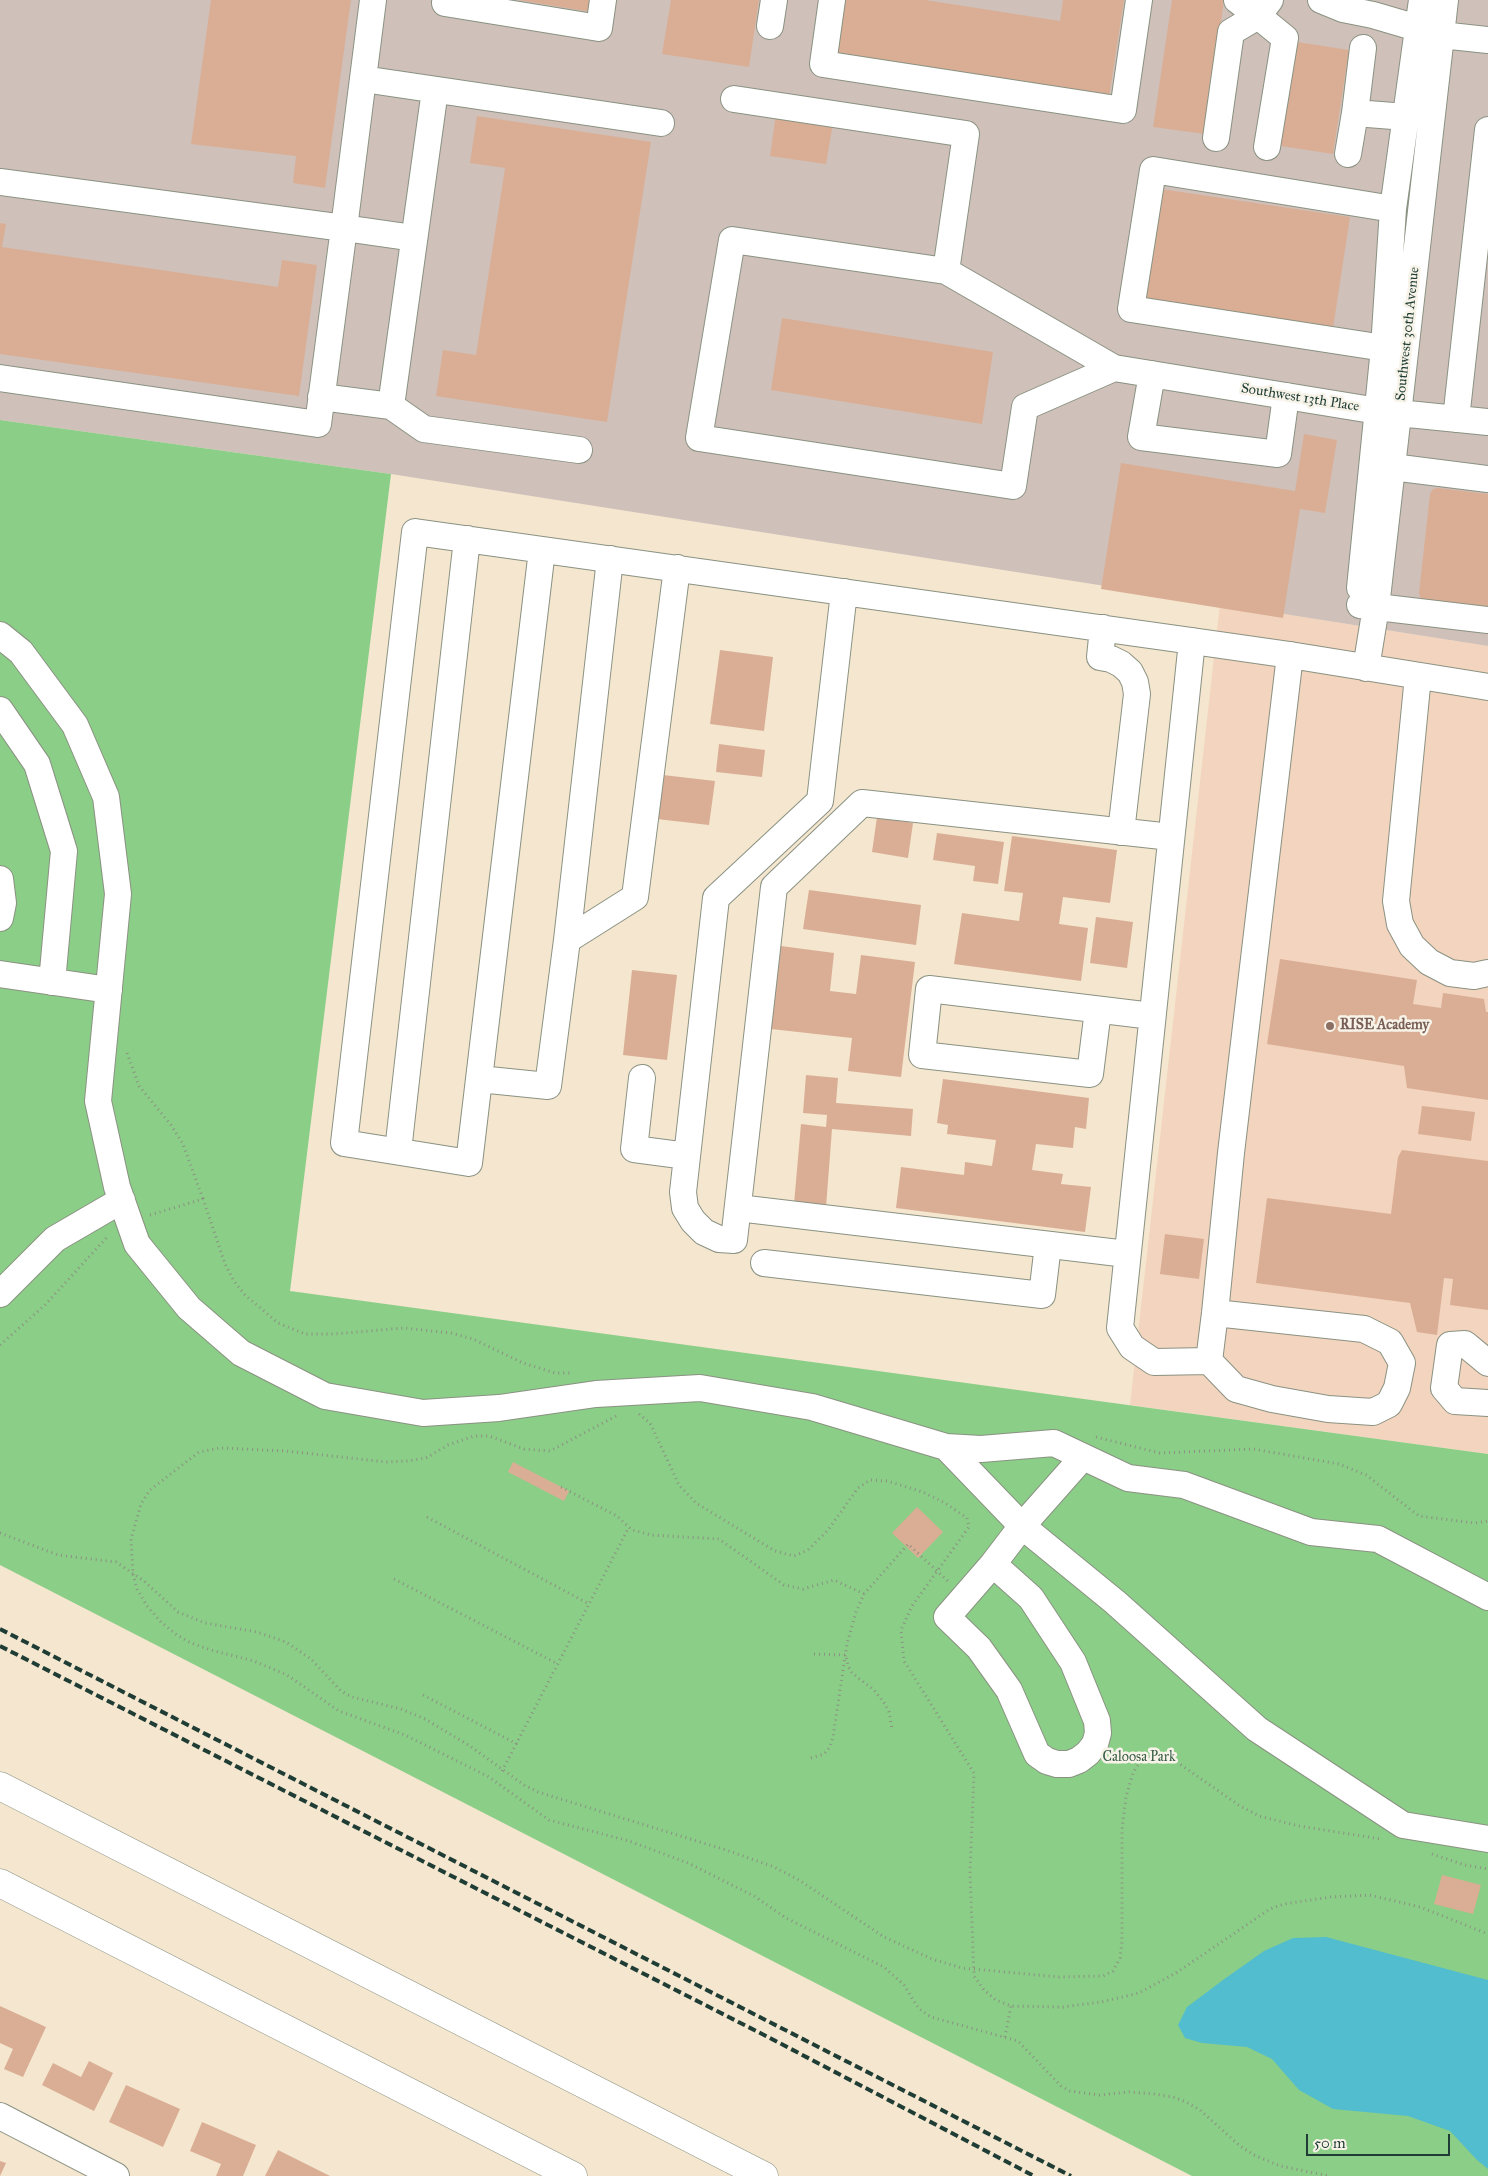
<!DOCTYPE html>
<style>
body{margin:0}
#map{position:relative;width:1488px;height:2176px;overflow:hidden;background:#f4e6cf;font-family:"IM FELL Great Primer",serif}
canvas{display:block}
.scale{position:absolute;left:1306px;top:2134px;width:144px;height:22px;box-sizing:border-box;border:2px solid #1f3d34;border-top:0;padding-left:6px;font-size:15px;line-height:18px;white-space:nowrap;color:#1f3d34;-webkit-text-stroke:4px #f7f3e8;paint-order:stroke}
</style>
<div id="map">
<canvas width="1488" height="2176"></canvas>
<div class="scale">50 m</div>
</div>
<script>
const ctx = document.querySelector('canvas').getContext('2d');
ctx.lineJoin = 'round';
function fillPath(path, color) {
  ctx.fillStyle = color;
  ctx.fill(path, 'evenodd');
}
function poly(rows) {
  const path = new Path2D();
  for (const r of rows) {
    path.moveTo(r[0], r[1]);
    for (let i = 2; i < r.length; i += 2) path.lineTo(r[i], r[i + 1]);
  }
  return path;
}
function strokePath(path, color, width, dash) {
  ctx.strokeStyle = color;
  ctx.lineWidth = width;
  ctx.lineCap = dash ? 'butt' : 'round';
  ctx.setLineDash(dash || []);
  ctx.stroke(path);
}
function write(font, color, halo, rows, align = 'center') {
  ctx.font = font + ' "IM FELL Great Primer",serif';
  ctx.lineWidth = 5;
  ctx.setLineDash([]);
  ctx.textBaseline = 'middle';
  ctx.strokeStyle = halo;
  ctx.fillStyle = color;
  for (const [text, x, y, turn = 0] of rows) {
    ctx.save();
    ctx.translate(x, y);
    ctx.rotate((+turn || 0) * Math.PI / 180);
    ctx.textAlign = isNaN(turn) ? turn : align;
    if (halo) ctx.strokeText(text, 0, 0);
    ctx.fillText(text, 0, 0);
    ctx.restore();
  }
}
const built = poly([
 [1220,604,1488,646,1488,1454,1130,1405]
]);
const industrial = poly([
 [0,0,1488,0,1488,646,391,474,0,420]
]);
const green = poly([
 [0,420,391,474,290,1291,1488,1454,1488,2176,1192,2176,0,1565]
]);
const water = poly([
 [1326,1937,1488,1980,1488,2169,1477,2160,1450,2131,1408,2116,1333,2109,1299,2090,1272,2059,1247,2047,1202,2043,1185,2038,1178,2025,1187,2007,1223,1980,1264,1951,1293,1938]
]);
const building = poly([
 [211,0,351,0,325,188,293,183,296,156,191,144],
 [518,0,593,0,591,12],
 [671,0,759,0,749,67,662,54],
 [845,0,925,0,1060,21,1063,0,1124,0,1109,97,836,54],
 [1172,0,1224,0,1205,134,1153,127],
 [1297,42,1349,50,1333,154,1281,146],
 [776,114,833,123,826,164,770,156],
 [477,116,651,142,607,422,436,396,443,350,476,355,505,168,470,163],
 [1161,189,1350,217,1333,328,1144,299],
 [0,223,6,224,2,247,278,287,282,260,317,265,299,396,0,354],
 [782,318,993,352,982,424,771,390],
 [1304,434,1337,440,1325,513,1300,509,1283,618,1101,589,1121,463,1295,491],
 [1438,488,1488,494,1488,607,1421,599,1419,593,1430,494,1433,489],
 [720,650,773,657,764,731,710,724],
 [719,744,765,750,762,777,716,772],
 [663,775,715,781,709,825,657,819],
 [877,817,913,823,908,858,872,852],
 [937,833,1004,842,998,884,973,881,975,866,933,860],
 [1012,836,1117,850,1110,903,1063,897,1059,924,1088,928,1081,981,954,964,962,913,1019,921,1023,893,1004,891],
 [809,890,921,905,916,945,803,929],
 [1096,917,1133,922,1127,968,1090,963],
 [781,946,834,953,830,991,856,994,861,955,915,962,901,1077,848,1071,852,1038,771,1029],
 [1280,959,1417,980,1413,1004,1441,1008,1443,993,1484,999,1486,1012,1488,1012,1488,1100,1407,1088,1404,1066,1267,1044],
 [632,970,677,975,667,1060,623,1055],
 [806,1075,838,1078,836,1103,913,1109,911,1136,832,1129,826,1207,794,1204,801,1124,826,1127,827,1115,803,1113],
 [943,1079,1089,1098,1086,1129,1075,1127,1073,1148,1036,1144,1032,1170,1063,1174,1061,1184,1091,1187,1085,1232,896,1208,901,1167,964,1175,965,1162,992,1166,996,1140,947,1134,948,1125,937,1123],
 [1422,1106,1475,1112,1471,1141,1418,1134],
 [1402,1150,1488,1161,1488,1310,1450,1305,1453,1279,1444,1278,1437,1335,1417,1332,1410,1303,1256,1283,1267,1198,1391,1214,1398,1157],
 [1165,1234,1204,1239,1199,1279,1160,1274],
 [513,1462,569,1491,564,1501,508,1472],
 [917,1507,943,1532,918,1558,892,1533],
 [1442,1875,1481,1885,1473,1914,1434,1904],
 [0,2006,46,2027,23,2077,4,2069,13,2049,0,2043],
 [89,2061,113,2073,94,2111,42,2085,53,2063,81,2077],
 [126,2085,180,2109,163,2147,109,2122],
 [202,2122,256,2145,243,2176,216,2176,221,2164,190,2151],
 [278,2150,330,2176,265,2176],
 [0,2161,6,2163,0,2176]
]);
const path = poly([
 [127,1053,139,1086,171,1125,183,1144,203,1199],
 [150,1215,203,1199,225,1264,234,1281,245,1295,278,1323,305,1334,334,1334,404,1328,451,1333,473,1339,523,1363,555,1373,570,1373],
 [0,1345,45,1305,108,1236],
 [639,1414,650,1423,679,1485,696,1503,775,1551,794,1556,808,1550,828,1530,858,1488,870,1480,887,1481,923,1492,945,1503,967,1518,969,1527,912,1606,901,1630,904,1661,974,1773,970,1872,974,1976,984,1990,996,2000,1011,2006,1063,2007,1101,2002,1139,1993,1176,1973,1270,1909,1284,1904,1331,1897,1369,1895,1395,1901,1420,1907,1488,1934],
 [616,1416,550,1451,524,1449,489,1436,474,1436,448,1445,426,1458,408,1461,386,1462,286,1451,220,1448,199,1452,150,1490,141,1504,131,1539,133,1574,137,1589,147,1606,161,1622,177,1635,191,1643,211,1650,254,1661,287,1675,339,1711,405,1735,489,1777,549,1820,629,1841,688,1863,754,1896,786,1918,884,1967,904,1985,919,2009,931,2017,1018,2041,1061,2086,1070,2091,1099,2095,1129,2092,1154,2094,1173,2097,1186,2102,1200,2110,1240,2146,1254,2155,1280,2166,1330,2176],
 [1096,1437,1160,1453,1253,1449,1339,1464,1366,1475,1419,1516,1475,1523,1488,1521],
 [561,1487,617,1516,632,1530,651,1535,719,1539,784,1585,803,1589,834,1580,864,1594],
 [427,1517,589,1604],
 [0,1533,58,1555,116,1562,144,1581,178,1612,205,1623,257,1632,286,1642,311,1659,341,1691,352,1697,401,1709,425,1719,470,1746,524,1785,538,1792,726,1850,774,1867,799,1880,884,1937,932,1959,962,1968,1059,1977,1103,1976,1113,1971,1120,1958,1122,1942,1122,1829,1126,1797,1133,1773,1138,1765,1151,1755,1161,1754,1174,1760,1240,1806,1259,1816,1299,1826,1381,1839],
 [394,1579,558,1664],
 [814,1654,846,1655,848,1666,852,1673,874,1690,885,1704,889,1712,892,1729],
 [423,1695,517,1744],
 [811,1758,824,1754,830,1747,833,1737,847,1644,856,1612,864,1594,908,1544,950,1583],
 [502,1771,629,1527],
 [1432,1854,1465,1865,1488,1869],
 [1005,2037,1011,2006]
]);
const minor = poly([
 [373,0,344,228,414,238],
 [446,0,445,3,599,28,603,0],
 [832,0,823,64,1123,110,1139,0],
 [1321,0,1343,9,1373,15,1441,35,1488,40],
 [770,26,774,0],
 [363,79,661,123],
 [734,99,966,134,946,271,1114,368,1378,411,1488,422],
 [1355,113,1363,48],
 [1216,138,1231,32,1258,16,1237,0],
 [1267,147,1285,38,1258,16,1270,0],
 [1348,154,1355,113,1406,117],
 [0,182,344,228,318,424,0,378],
 [946,271,732,240,699,438,1013,486,1025,407,1114,368],
 [1384,348,1131,309,1153,170,1393,209],
 [1152,374,1141,437,1278,454,1286,396],
 [321,397,391,406,435,90],
 [391,406,424,429,579,450],
 [1456,419,1488,130],
 [1392,467,1488,479],
 [542,550,469,1163,344,1143,415,532,1192,641,1290,655,1488,687],
 [1360,588,1384,348,1393,209,1422,0],
 [844,592,820,801,716,898,683,1192,685,1208,693,1221,704,1232,719,1239,734,1240,774,887,862,803,1171,837],
 [1360,605,1488,620],
 [1103,628,1100,657,1111,659,1121,664,1130,672,1135,682,1137,694,1121,832],
 [0,635,21,652,75,725,106,797,118,894,98,1101,117,1187,137,1244,189,1308,241,1353,325,1396,423,1413,499,1408,596,1394,700,1388,812,1407,946,1447,981,1449,1054,1443,1128,1478,1184,1485,1311,1532,1378,1539,1488,1597],
 [1192,641,1120,1328,1132,1347,1154,1362,1209,1361,1236,1389,1272,1399,1328,1409,1373,1412,1389,1404,1397,1388,1402,1363,1390,1342,1364,1329,1215,1313],
 [1366,668,1376,607,1392,467,1445,0],
 [1418,676,1396,901,1400,924,1412,946,1429,962,1450,973,1474,976,1488,973],
 [0,710,37,764,64,851,52,982],
 [0,879,3,903,0,918],
 [567,940,610,559],
 [0,974,109,990],
 [1098,1010,1090,1074,922,1055,929,989,1152,1016],
 [642,1078,634,1149,687,1156],
 [479,1079,548,1086,567,940,635,897,677,568],
 [398,1151,467,539],
 [738,1208,1127,1254],
 [764,1263,1042,1295,1048,1245],
 [0,1294,55,1239,122,1200],
 [1209,1361,1215,1313,1231,1153,1290,655],
 [1488,1363,1465,1344,1450,1345,1444,1388,1455,1401,1488,1403],
 [946,1447,1022,1526,1115,1602,1257,1729,1403,1825,1488,1839],
 [993,1564,1031,1598,1073,1662,1097,1721,1098,1733,1095,1744,1088,1753,1079,1760,1069,1764,1057,1764,1047,1761,1037,1754,1009,1690,979,1648,947,1617,993,1564,1022,1526,1083,1457],
 [0,2116,116,2176]
]);
const highway = poly([
 [0,1786,764,2176],
 [0,1883,573,2176]
]);
const rail = poly([
 [0,1629,1071,2176],
 [0,1646,768,2037,1034,2176]
]);
const markers = [
 [1330,1026,5,"#8d6e63"]
];
const streetNames = [
 ["Southwest 30th Avenue",1408,334,-84],
 ["Southwest 13th Place",1300,398,9]
];
const educationNames = [
 ["RISE Academy",1340,1026]
];
const parkNames = [
 ["Caloosa Park",1139,1758]
];
fillPath(built, '#f3d4be');
fillPath(industrial, '#cfc0ba');
fillPath(green, '#8bce87');
fillPath(water, '#52bdce');
fillPath(building, '#daae94');
strokePath(minor, '#8a9282', 28);
strokePath(highway, '#8a9282', 29);
strokePath(path, '#8a9282', 3, [1, 4]);
strokePath(minor, '#fff', 26);
strokePath(highway, '#fff', 28);
strokePath(rail, '#1f3d34', 4, [8, 4]);
for (const [x, y, r, color] of markers) {
  const dot = new Path2D();
  dot.arc(x, y, r, 0, 2 * Math.PI);
  ctx.fillStyle = color;
  ctx.fill(dot);
  strokePath(dot, '#f7f3e8', 2);
}
write('14px', '#1f3d34', '#f7f3e8', streetNames);
write('bold 14px', '#785e54', '#f7f3e8', educationNames, 'left');
write('14px', '#355a45', '#f7f3e8', parkNames);
</script>
